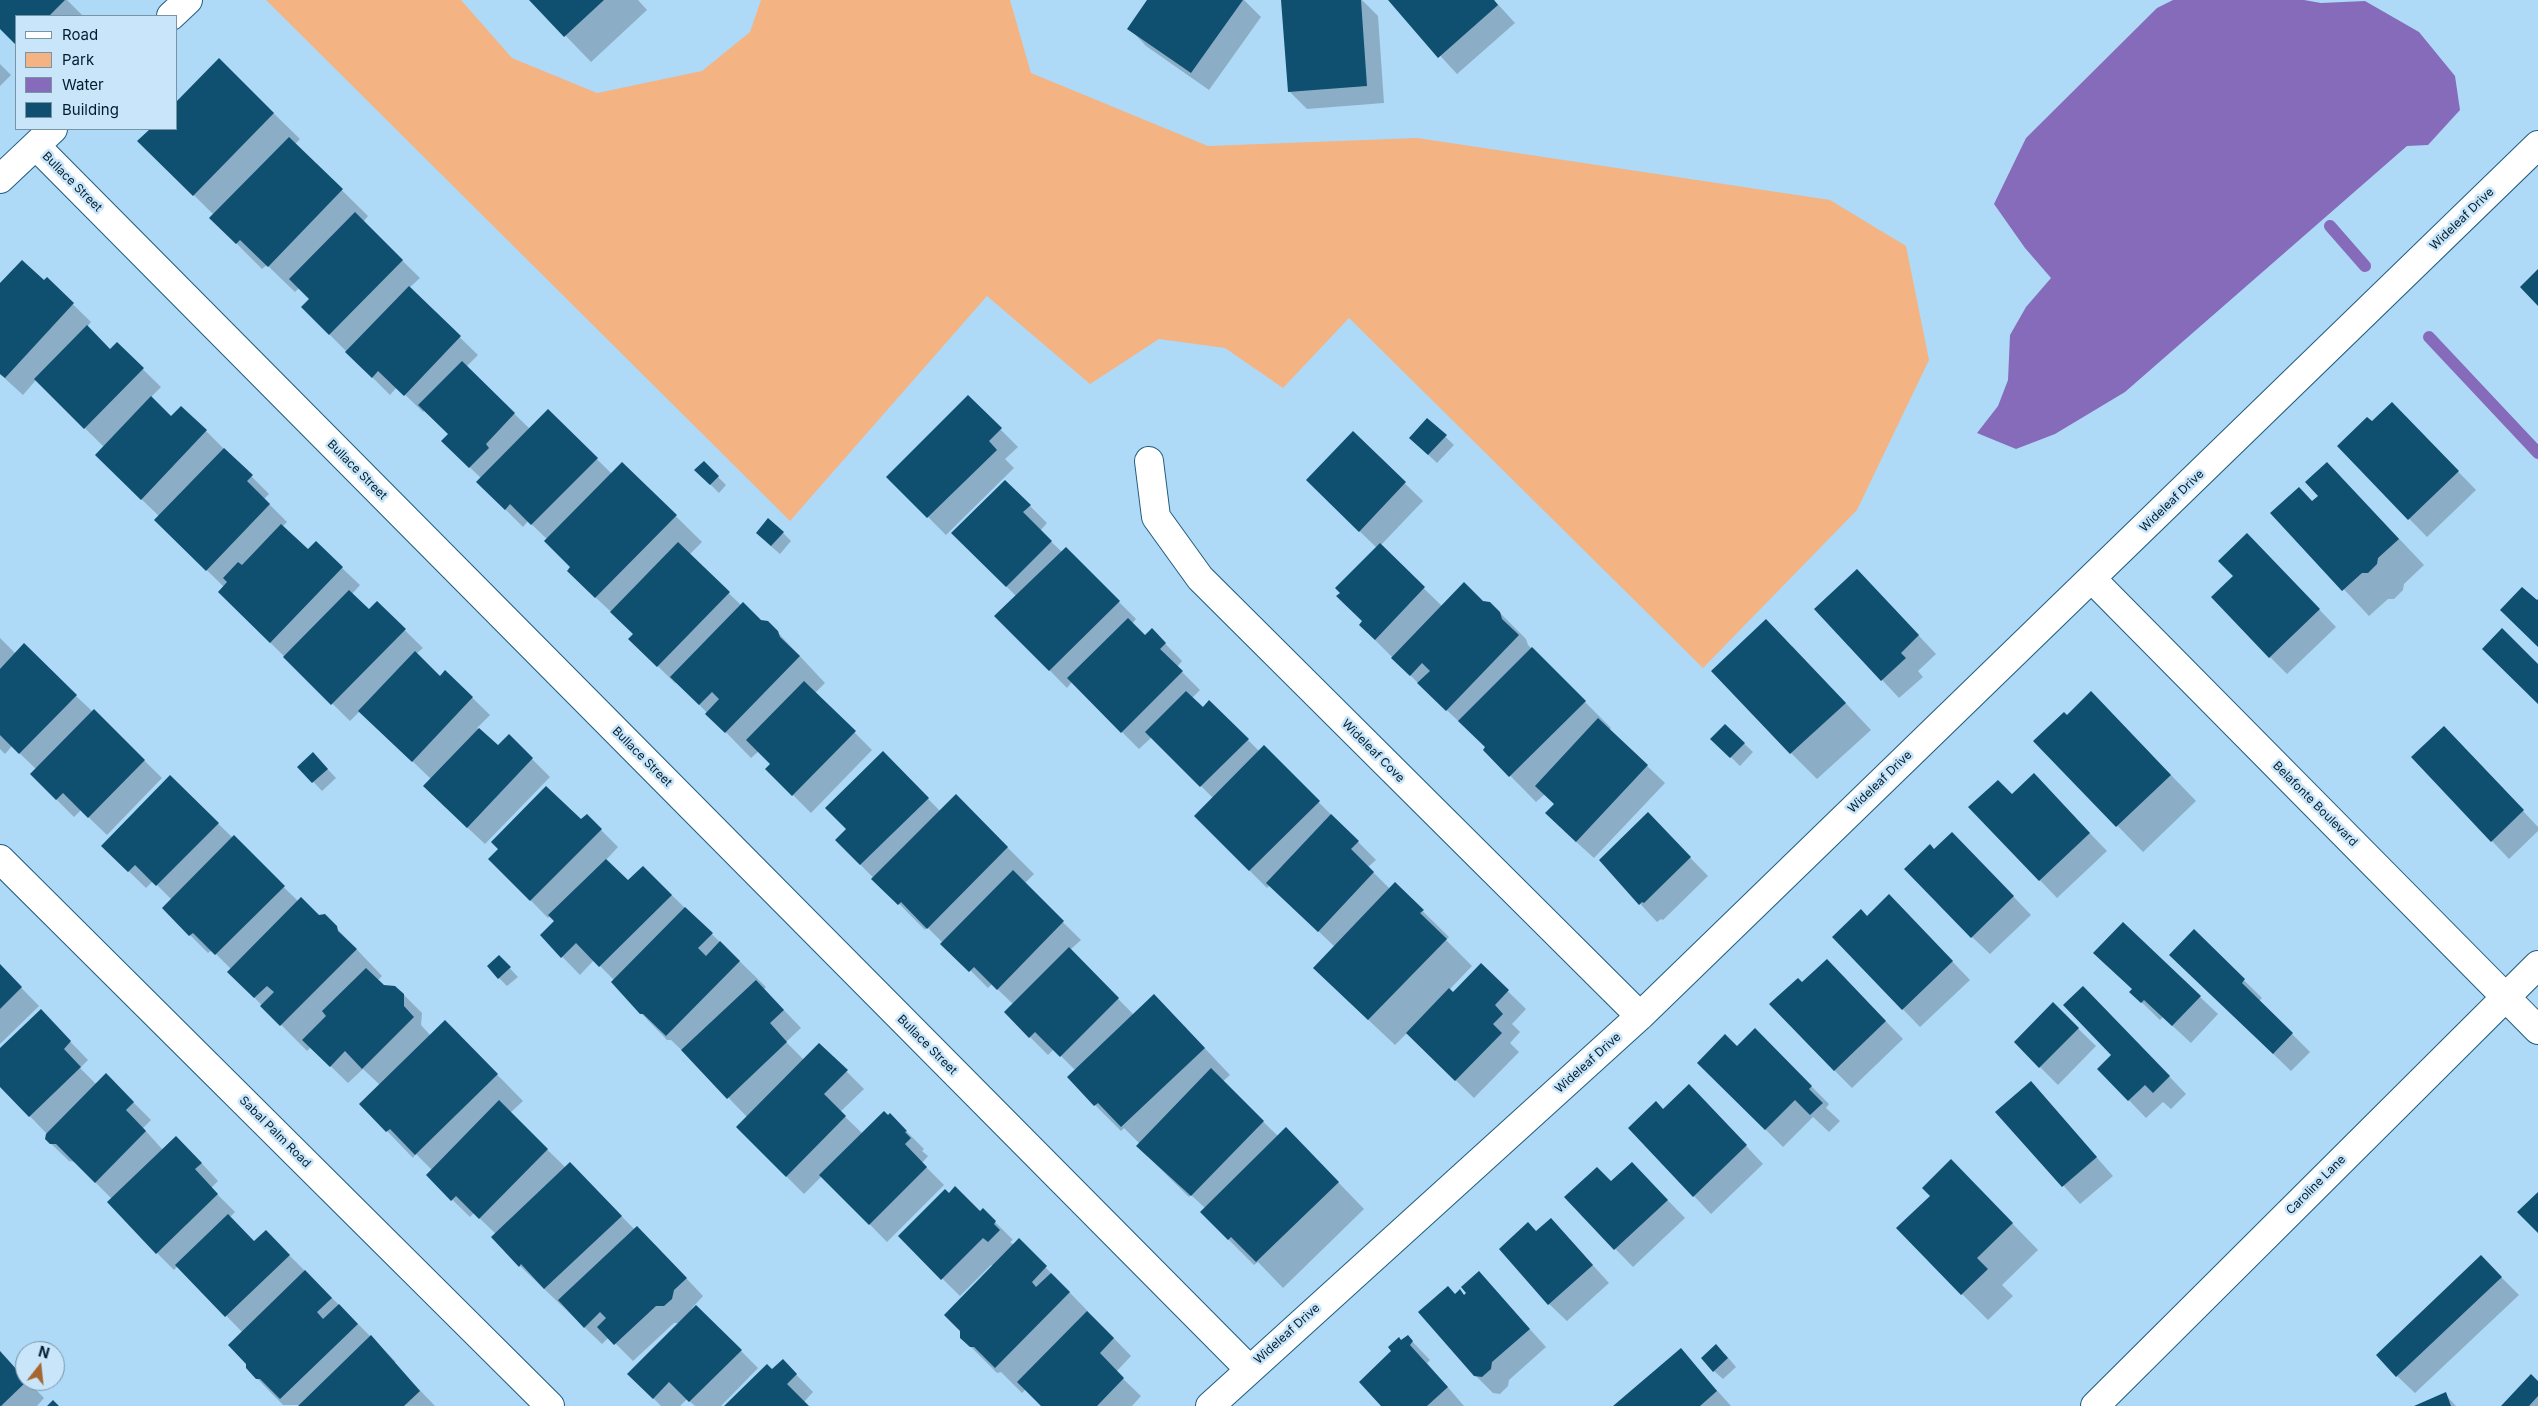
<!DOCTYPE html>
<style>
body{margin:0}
#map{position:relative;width:2538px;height:1406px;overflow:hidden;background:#aedaf8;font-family:Inter,sans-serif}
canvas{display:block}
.legend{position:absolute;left:15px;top:15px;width:162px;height:115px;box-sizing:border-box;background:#c8e5f9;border:1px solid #7895a8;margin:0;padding:6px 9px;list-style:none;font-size:15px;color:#001c2e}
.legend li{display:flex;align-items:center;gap:10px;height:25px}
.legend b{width:25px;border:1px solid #7895a8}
.north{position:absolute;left:15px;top:1341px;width:50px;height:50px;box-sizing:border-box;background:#c8e5f9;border:1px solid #7895a8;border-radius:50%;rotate:16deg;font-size:14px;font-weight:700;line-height:20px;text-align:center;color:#001c2e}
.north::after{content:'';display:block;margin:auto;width:18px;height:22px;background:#a66630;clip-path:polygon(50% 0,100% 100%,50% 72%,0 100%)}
</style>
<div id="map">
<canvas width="2538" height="1406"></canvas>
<ul class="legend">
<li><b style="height:6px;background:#fff"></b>Road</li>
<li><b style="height:14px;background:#f4b383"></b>Park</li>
<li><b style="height:14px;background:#866bbb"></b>Water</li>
<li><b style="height:14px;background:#0f4f70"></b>Building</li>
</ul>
<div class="north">N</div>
</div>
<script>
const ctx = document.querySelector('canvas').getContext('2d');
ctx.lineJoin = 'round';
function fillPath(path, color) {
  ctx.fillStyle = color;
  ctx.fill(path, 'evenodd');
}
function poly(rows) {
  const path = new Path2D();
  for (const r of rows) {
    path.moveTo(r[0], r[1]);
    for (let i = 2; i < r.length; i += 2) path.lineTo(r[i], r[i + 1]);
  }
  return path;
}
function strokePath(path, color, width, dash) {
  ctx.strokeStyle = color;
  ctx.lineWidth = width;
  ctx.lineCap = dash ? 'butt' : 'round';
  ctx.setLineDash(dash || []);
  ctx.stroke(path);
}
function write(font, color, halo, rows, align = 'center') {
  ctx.font = font + ' Inter,sans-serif';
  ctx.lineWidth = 5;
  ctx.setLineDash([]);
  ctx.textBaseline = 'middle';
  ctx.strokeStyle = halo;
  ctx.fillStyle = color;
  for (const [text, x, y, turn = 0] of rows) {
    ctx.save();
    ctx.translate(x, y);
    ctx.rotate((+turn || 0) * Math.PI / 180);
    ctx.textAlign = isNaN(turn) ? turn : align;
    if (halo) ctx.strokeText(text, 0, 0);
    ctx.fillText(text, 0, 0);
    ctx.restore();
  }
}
const green = poly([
 [266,0,461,0,512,58,597,93,702,71,750,32,761,0,1010,0,1031,73,1208,146,1417,138,1830,200,1906,246,1929,360,1857,510,1703,668,1349,318,1283,388,1225,348,1159,339,1090,384,987,296,790,521]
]);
const water = poly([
 [2173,0,2304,0,2321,3,2365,1,2419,32,2455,76,2460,110,2428,145,2407,146,2125,392,2055,434,2016,449,1977,433,1998,406,2008,380,2010,335,2026,307,2051,278,2025,248,1994,204,2026,138,2157,8]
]);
const shadow = poly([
 [0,0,67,0,83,16,16,16,16,43,0,27],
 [531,0,638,0,647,10,591,62],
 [1149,0,1244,0,1261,17,1209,90,1146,46,1129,28],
 [1283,0,1362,0,1378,16,1384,103,1307,109,1289,91],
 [1389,0,1494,0,1515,23,1457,74],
 [219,60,300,139,295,144,368,216,363,222,420,278,409,288,478,355,466,367,530,429,548,411,612,474,622,463,702,542,689,555,741,605,761,621,768,622,825,683,815,693,872,750,811,813,767,769,772,764,759,751,751,758,677,682,675,683,630,639,635,634,595,597,547,539,528,521,523,527,478,482,482,479,460,458,450,434,425,410,423,412,397,387,390,395,320,325,311,299,299,288,295,292,267,265,262,269,211,218,214,215,139,141,151,129,176,129],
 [0,64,11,75,0,86],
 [47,279,91,322,87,327,111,351,117,344,161,387,150,398,171,417,206,431,269,494,264,499,287,522,282,527,308,551,342,568,360,585,352,594,369,611,377,603,423,648,416,654,440,678,445,671,490,715,477,728,498,747,509,736,550,777,485,844,442,804,431,779,360,711,350,721,237,610,224,587,156,520,160,517,114,473,104,447,36,380,23,395,0,374,0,285,44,282],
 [968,397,1018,447,1005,459,1014,468,946,535,888,477],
 [1427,419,1454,445,1437,463,1419,446],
 [2409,421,2476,490,2427,537,2338,446,2372,422],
 [1353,433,1423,501,1380,546,1442,606,1490,603,1526,639,1528,645,1611,728,1609,730,1665,783,1594,858,1564,831,1555,804,1545,794,1536,802,1485,750,1487,748,1419,684,1360,625,1364,621,1377,548,1325,498],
 [704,463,726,485,719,493,696,470],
 [1005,481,1047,523,1040,531,1062,552,1083,566,1136,619,1132,624,1145,637,1152,630,1182,661,1177,667,1200,690,1192,698,1203,709,1210,702,1260,752,1264,747,1376,860,1368,867,1390,889,1395,884,1449,937,1446,940,1472,966,1449,990,1453,994,1481,965,1526,1009,1512,1024,1520,1032,1510,1043,1519,1052,1474,1098,1407,1033,1395,1045,1341,994,1335,947,1270,885,1267,888,1195,816,1213,798,1152,737,1139,749,1072,682,1067,688,996,616,1016,596,953,533],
 [2353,490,2424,565,2404,584,2403,590,2394,599,2388,599,2369,616,2272,513],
 [783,533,791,541,780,554,766,542],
 [2265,553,2336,627,2287,674,2270,657],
 [1857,570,1936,654,1918,671,1923,677,1899,698,1816,609],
 [0,638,16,654,76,696,93,712,94,711,162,778,107,835,81,810,74,817,31,774,36,769,12,746,5,754,0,749],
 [1792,646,1871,730,1817,779,1791,753],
 [2117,719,2196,801,2143,852,2035,741],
 [1725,725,1753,752,1740,766,1712,739],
 [2461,745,2538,827,2538,831,2509,859,2492,841],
 [883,753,940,811,956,796,1034,874,1024,884,1081,940,1070,950,1134,1015,1180,1022,1230,1075,1222,1082,1278,1136,1312,1155,1364,1209,1283,1288,1258,1262,1254,1265,1201,1212,1205,1208,1191,1195,1189,1197,1137,1146,1140,1144,1124,1128,1121,1131,1095,1105,1076,1071,1054,1049,1048,1055,1005,1012,1013,1004,992,984,988,988,927,927,925,930,836,840,847,829],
 [322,763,336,778,322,791,299,767],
 [170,777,298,901,319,916,324,915,382,976,377,981,383,987,404,995,422,1013,421,1025,431,1036,471,1048,523,1101,510,1113,566,1168,596,1190,635,1230,655,1245,703,1296,692,1308,690,1312,696,1306,758,1368,721,1406,695,1406,687,1399,680,1406,661,1406,629,1374,680,1323,674,1323,633,1361,609,1337,602,1344,520,1266,496,1234,474,1213,470,1217,427,1175,432,1170,416,1154,413,1158,361,1104,380,1085,363,1069,348,1083,311,1047,307,1051,229,972,231,969,212,950,208,953,163,908,172,900,153,881,146,888,103,846],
 [2051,793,2107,851,2057,898,1970,807,2012,796],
 [587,816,618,847,606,860,628,882,643,867,766,987,764,989,801,1028,786,1042,804,1060,819,1044,864,1089,840,1112,863,1134,890,1115,924,1149,922,1151,928,1156,922,1163,944,1185,887,1242,822,1176,804,1194,737,1127,747,1117,693,1061,671,1040,667,1040,641,1013,614,980,594,960,580,975,541,935,556,921,550,916,548,918,490,859,581,821],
 [1665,832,1708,876,1663,920,1661,919,1657,922,1600,860],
 [1935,850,1970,851,2031,915,1990,954,1972,937],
 [1907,914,1970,980,1920,1027,1833,937],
 [2194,931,2262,998,2259,1001,2310,1052,2291,1071,2188,972],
 [499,957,518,977,507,986,499,978],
 [0,966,39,1006,0,1044],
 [1844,978,1903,1039,1852,1088,1834,1070,1802,984],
 [2133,990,2200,997,2218,1014,2191,1043,2163,1017,2160,1020,2131,992],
 [2053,1004,2096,1046,2058,1085,2015,1042],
 [2101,1005,2186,1094,2171,1109,2163,1102,2146,1118,2099,1069,2113,1055],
 [58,1029,88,1060,80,1068,97,1085,106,1075,151,1120,143,1128,163,1150,194,1155,218,1181,211,1188,235,1212,229,1218,254,1242,266,1232,396,1362,393,1362,435,1406,283,1405,247,1368,243,1333,178,1266,174,1270,157,1253,112,1199,75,1162,69,1161,46,1139,47,1134,0,1085,0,1050],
 [1755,1030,1829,1104,1826,1108,1840,1121,1829,1132,1813,1117,1783,1147,1699,1063,1737,1048],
 [2031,1083,2113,1176,2080,1204,1997,1112],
 [1706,1103,1763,1164,1711,1214,1694,1196,1664,1110],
 [1649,1181,1685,1218,1633,1267,1566,1198,1612,1183],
 [1977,1187,2038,1250,2002,1285,2013,1296,1988,1320,1962,1294],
 [983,1210,1013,1240,1010,1242,1014,1245,1019,1240,1131,1356,1116,1372,1141,1396,1132,1406,1043,1406,1026,1389,1022,1393,1001,1372,997,1373,961,1337,993,1266,991,1265,960,1296,899,1236,980,1213],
 [1551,1219,1609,1283,1567,1321,1549,1304,1537,1233],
 [1479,1273,1546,1347,1509,1380,1508,1386,1500,1394,1493,1393,1475,1375,1455,1295,1460,1291,1465,1296],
 [2498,1274,2519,1295,2415,1393,2397,1376],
 [1408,1337,1430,1360,1427,1363,1464,1406,1382,1406,1401,1342],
 [1681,1350,1731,1406,1615,1406],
 [0,1353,44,1398,37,1406,0,1406],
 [1725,1354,1736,1367,1723,1379,1714,1371],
 [783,1361,813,1392,804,1402,807,1406,725,1406],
 [2538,1383,2538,1406,2502,1406],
 [2445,1394,2456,1406,2418,1406]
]);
const stream = poly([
 [2330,226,2365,266],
 [2429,337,2538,453]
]);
const building = poly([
 [0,0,65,0,49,16,16,16,16,45,0,29],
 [529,0,604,0,564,37],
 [1147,0,1243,0,1191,73,1127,29],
 [1281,0,1361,0,1367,86,1288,92],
 [1388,0,1494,0,1498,5,1438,58],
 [219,58,274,113,193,196,137,141,150,129,176,129,176,102],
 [289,137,343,189,268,267,240,240,236,244,209,218],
 [355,212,403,260,329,335,301,307,309,299,289,279],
 [22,260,44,280,47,277,74,303,5,378,0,374,0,283],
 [2538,269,2538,306,2520,287],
 [409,286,461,336,404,396,378,371,372,378,345,352],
 [87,325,110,349,117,342,144,368,84,429,34,379],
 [462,361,515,413,486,444,489,448,469,468,441,441,448,434,418,405],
 [968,395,1002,428,989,441,997,450,927,518,886,477],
 [151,396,171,416,181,406,207,430,141,500,95,455],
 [2392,402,2459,471,2408,520,2337,446,2367,417,2372,421],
 [548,409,598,458,531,525,510,504,505,510,476,482],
 [1427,418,1447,435,1428,455,1409,438],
 [1353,431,1406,482,1359,532,1306,480],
 [224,448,253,475,247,481,270,504,206,571,154,520],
 [704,461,719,476,710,485,694,470],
 [622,462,677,515,595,598,567,571,570,567,544,541],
 [2327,462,2399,539,2378,558,2377,564,2368,573,2362,573,2342,591,2270,513,2299,487,2312,501,2318,496,2305,482],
 [1005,480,1031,505,1023,512,1052,541,1006,587,951,533],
 [768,518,784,532,771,546,756,533],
 [281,524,308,549,316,541,343,567,270,643,218,592,227,582,223,578,238,562,242,565],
 [2247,533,2320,609,2269,658,2211,597,2233,576,2218,561],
 [678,542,730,592,657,667,628,639,633,634,610,612],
 [1380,543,1425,587,1375,640,1359,625,1362,621,1336,596,1340,593,1335,588],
 [1066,547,1120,601,1049,671,994,616],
 [1857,569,1919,635,1901,653,1906,658,1881,681,1814,609],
 [1464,582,1483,601,1490,602,1500,612,1502,619,1519,635,1446,711,1417,683,1430,671,1422,663,1410,676,1391,658],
 [2522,587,2537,600,2538,599,2538,647,2500,610],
 [349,590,369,609,377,601,406,629,331,705,283,657],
 [743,602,761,620,768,621,778,631,780,637,800,656,725,733,705,714,719,699,712,692,699,705,670,677],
 [1128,618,1145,635,1152,628,1166,643,1160,649,1183,671,1121,733,1067,678],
 [1766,619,1846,703,1790,754,1711,671],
 [2502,628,2538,664,2538,704,2482,649],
 [24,643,77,695,19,754,0,735,0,669],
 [1532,647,1586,701,1509,777,1483,750,1485,747,1458,721],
 [415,651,440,676,445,670,473,697,412,762,358,711],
 [804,681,856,731,792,796,765,769,770,764,746,740],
 [1186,691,1203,707,1209,700,1249,739,1200,787,1145,732],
 [2091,691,2171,775,2116,827,2033,741,2064,712,2067,715],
 [94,709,145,760,88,818,63,793,56,800,30,774],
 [1598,718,1648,765,1576,842,1545,813,1554,804,1535,786],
 [1725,724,1745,743,1730,758,1710,739],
 [2444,726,2524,810,2491,842,2411,757],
 [479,728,498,745,509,734,533,758,467,828,423,786],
 [1264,745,1320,801,1249,871,1194,816],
 [883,751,929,798,860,865,835,840,846,829,825,808],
 [313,752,328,769,312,783,297,767],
 [2034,773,2090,833,2039,881,1968,807,1998,780,2012,794],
 [170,775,219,823,156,886,135,865,128,872,101,846],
 [546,786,581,819,587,814,602,829,530,901,488,859,498,849,491,842],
 [956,794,1008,847,927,929,901,902,898,905,871,879],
 [1648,812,1691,857,1644,903,1642,902,1639,905,1599,860],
 [1331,814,1359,841,1351,849,1374,872,1318,932,1266,883],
 [1952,832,2014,896,1971,938,1904,869,1930,844,1934,849],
 [234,835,285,886,215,955,193,933,189,936,162,908],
 [606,859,628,880,643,866,672,895,599,967,576,943,561,958,540,935,554,921,548,915],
 [1013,870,1064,921,997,990,974,967,969,972,940,944],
 [1395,882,1424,910,1420,913,1447,939,1368,1020,1313,968],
 [1889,894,1953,961,1902,1010,1832,937,1861,909,1867,916],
 [301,897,319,915,325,914,337,926,338,931,357,949,280,1026,260,1006,274,992,267,986,254,998,227,972],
 [685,907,713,933,698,948,706,956,720,941,740,961,666,1036,643,1014,640,1014,611,982],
 [2123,922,2201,996,2172,1026,2144,1000,2141,1003,2129,992,2132,989,2093,953],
 [2194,929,2245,979,2242,983,2293,1033,2273,1054,2169,955],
 [1069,947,1119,998,1060,1057,1035,1032,1029,1038,1004,1012],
 [499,955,511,967,498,979,487,966],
 [1827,959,1886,1021,1834,1071,1769,1004,1798,978,1802,982],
 [1481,963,1509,990,1495,1005,1503,1014,1493,1024,1502,1033,1455,1081,1406,1033,1449,988,1453,992],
 [0,964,22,987,0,1009],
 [366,968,384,985,395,986,404,994,404,1006,414,1017,362,1069,345,1051,330,1067,302,1040,326,1016,322,1011],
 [756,980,784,1010,770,1023,787,1042,727,1099,681,1050],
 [2083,986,2170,1076,2153,1093,2145,1085,2128,1101,2097,1069,2111,1055,2063,1005],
 [1154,994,1205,1048,1121,1127,1098,1103,1094,1106,1067,1077],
 [2053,1002,2079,1028,2039,1068,2014,1042],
 [41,1009,71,1041,64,1049,81,1067,29,1117,0,1087,0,1048],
 [445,1020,498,1074,415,1155,390,1129,386,1132,359,1104],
 [1755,1028,1812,1086,1809,1089,1823,1103,1810,1115,1795,1100,1765,1130,1697,1063,1725,1034,1737,1046],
 [819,1043,848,1070,824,1094,846,1116,786,1177,736,1127],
 [1211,1068,1264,1121,1191,1196,1136,1146],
 [106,1073,134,1102,126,1110,146,1131,95,1183,56,1144,50,1144,45,1139,46,1134],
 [2031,1081,2097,1157,2062,1187,1995,1112],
 [1689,1084,1747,1145,1693,1197,1628,1128,1656,1101,1663,1109],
 [499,1100,548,1149,479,1219,456,1196,451,1201,426,1175],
 [884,1111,888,1115,890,1113,907,1131,905,1132,911,1138,905,1144,927,1167,869,1225,819,1175],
 [1286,1127,1339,1182,1256,1262,1231,1237,1228,1240,1200,1212],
 [176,1136,202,1163,195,1169,218,1194,156,1254,107,1202],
 [1951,1159,2013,1223,1977,1258,1988,1269,1961,1295,1896,1228,1930,1196,1922,1188],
 [570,1162,622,1216,544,1289,521,1264,519,1267,491,1237],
 [1632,1162,1668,1200,1614,1250,1564,1197,1597,1167,1611,1181],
 [955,1186,980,1211,983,1208,996,1221,994,1224,1000,1230,988,1242,983,1238,941,1280,898,1236,945,1189,949,1193],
 [2538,1192,2538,1233,2517,1212],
 [228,1214,254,1241,266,1230,290,1255,225,1317,175,1265],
 [1551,1218,1593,1265,1548,1305,1499,1249,1528,1222,1536,1231],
 [637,1226,687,1278,674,1290,672,1299,664,1306,656,1306,614,1345,597,1327,606,1318,600,1312,584,1328,558,1300],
 [1019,1238,1047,1266,1032,1282,1036,1287,1051,1273,1070,1292,995,1368,974,1347,970,1347,960,1338,960,1331,944,1315],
 [2481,1255,2502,1277,2396,1377,2376,1355],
 [305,1270,332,1298,317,1312,323,1319,339,1304,358,1324,280,1399,260,1379,256,1379,246,1368,246,1364,228,1345],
 [1479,1271,1530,1329,1492,1362,1491,1369,1482,1377,1474,1376,1418,1312,1448,1286,1455,1294,1460,1289,1464,1295,1466,1293,1461,1287],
 [696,1305,742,1350,689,1402,669,1382,653,1399,627,1374],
 [1087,1311,1114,1338,1100,1353,1124,1378,1097,1406,1041,1406,1017,1382],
 [371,1335,420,1391,404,1406,298,1406],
 [1408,1335,1413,1341,1410,1345,1448,1387,1427,1406,1381,1406,1359,1382,1391,1351,1388,1347,1399,1337,1401,1340],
 [1716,1344,1728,1358,1713,1372,1701,1358],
 [1681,1348,1717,1391,1700,1406,1613,1406],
 [0,1351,27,1381,1,1406,0,1406],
 [783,1359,797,1374,787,1384,809,1406,724,1406,767,1364,772,1369],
 [2531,1374,2538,1381,2538,1396,2529,1406,2501,1406],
 [2446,1392,2451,1406,2414,1406],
 [53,1400,59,1406,47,1406]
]);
const minor = poly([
 [171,16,188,0],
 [36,146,1249,1369],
 [0,179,53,129],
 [1149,461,1156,517,1200,578,1640,1016],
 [2092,579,2538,1030],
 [0,859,550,1406],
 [1210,1406,1640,1016,2538,145],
 [2095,1406,2538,965]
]);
const streetNames = [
 ["Bullace Street",72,182,45],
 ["Wideleaf Drive",2462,219,-44],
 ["Bullace Street",357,470,45],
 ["Wideleaf Drive",2172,501,-44],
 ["Wideleaf Cove",1373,751,45],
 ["Bullace Street",642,757,45],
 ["Wideleaf Drive",1880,782,-44],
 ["Belafonte Boulevard",2315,804,45],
 ["Bullace Street",927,1045,45],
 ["Wideleaf Drive",1588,1063,-42],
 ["Sabal Palm Road",275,1132,45],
 ["Caroline Lane",2316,1185,-45],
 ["Wideleaf Drive",1287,1334,-42]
];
fillPath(green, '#f4b383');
fillPath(water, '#866bbb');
fillPath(shadow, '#0003');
strokePath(stream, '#866bbb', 12);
fillPath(building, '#0f4f70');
strokePath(minor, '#205c7e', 30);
strokePath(minor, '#fff', 28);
write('12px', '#001c2e', '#c8e5f9', streetNames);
</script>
